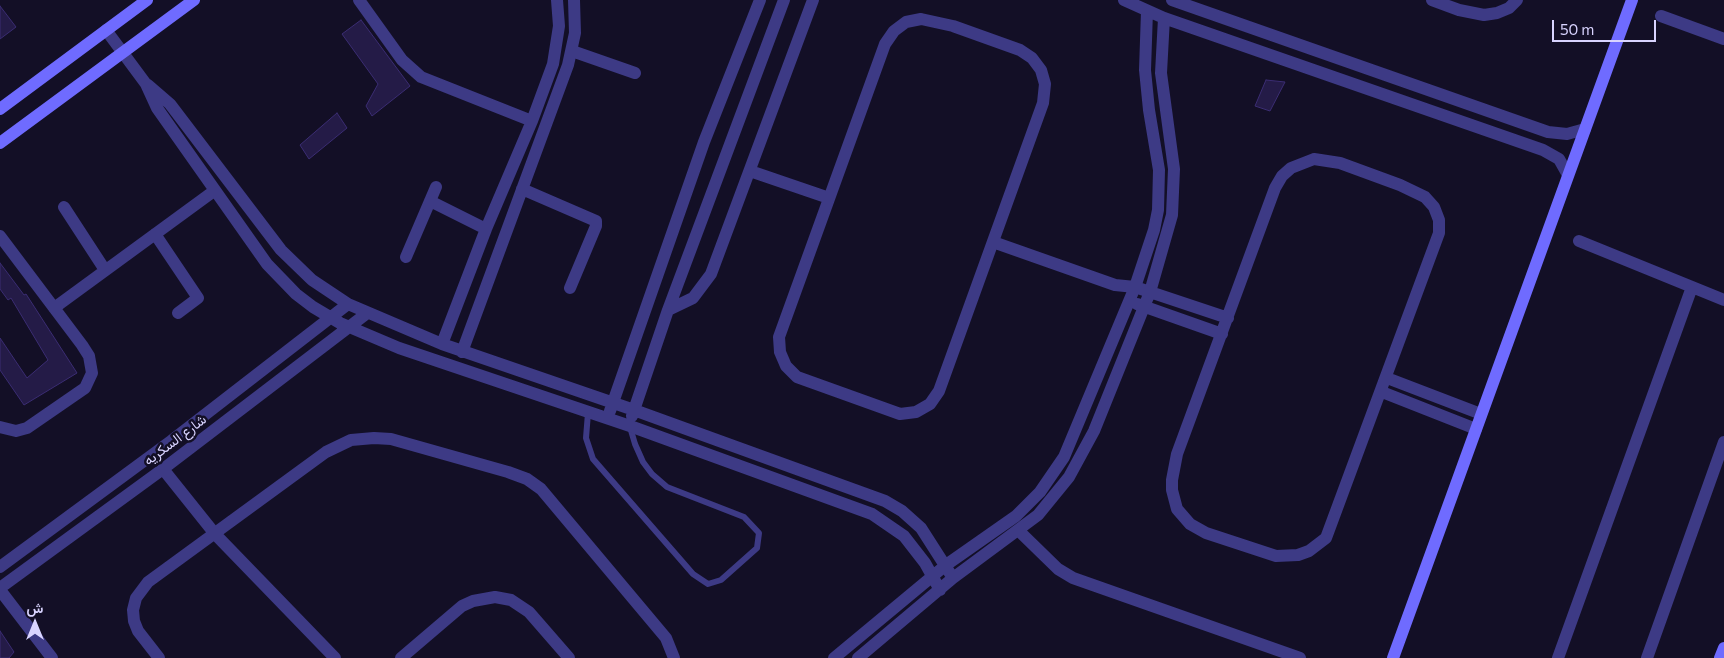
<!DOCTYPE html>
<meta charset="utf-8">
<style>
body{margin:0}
#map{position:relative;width:1724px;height:658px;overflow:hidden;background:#130f26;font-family:Commissioner,Vazirmatn,sans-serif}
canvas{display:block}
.north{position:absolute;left:10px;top:598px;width:50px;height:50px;-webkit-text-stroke:4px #130f26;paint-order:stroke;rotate:0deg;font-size:14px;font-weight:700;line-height:20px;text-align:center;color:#d9d4ff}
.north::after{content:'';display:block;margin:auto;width:18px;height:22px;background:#d9d4ff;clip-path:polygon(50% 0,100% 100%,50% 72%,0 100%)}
.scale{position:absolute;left:1552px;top:20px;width:104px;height:22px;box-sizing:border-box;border:2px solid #d9d4ff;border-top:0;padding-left:6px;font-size:15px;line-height:18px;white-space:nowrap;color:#d9d4ff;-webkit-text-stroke:4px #130f26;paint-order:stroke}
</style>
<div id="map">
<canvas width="1724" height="658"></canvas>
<div class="north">ش</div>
<div class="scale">50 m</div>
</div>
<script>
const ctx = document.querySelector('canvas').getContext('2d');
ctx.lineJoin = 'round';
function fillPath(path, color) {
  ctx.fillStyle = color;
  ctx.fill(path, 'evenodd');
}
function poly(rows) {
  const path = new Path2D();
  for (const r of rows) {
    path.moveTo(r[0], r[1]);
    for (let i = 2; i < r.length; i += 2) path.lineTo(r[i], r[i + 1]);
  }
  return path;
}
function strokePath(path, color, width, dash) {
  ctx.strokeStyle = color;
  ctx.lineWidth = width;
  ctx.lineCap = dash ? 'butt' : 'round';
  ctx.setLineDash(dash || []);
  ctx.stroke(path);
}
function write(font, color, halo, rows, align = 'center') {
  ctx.font = font + ' Commissioner,Vazirmatn,sans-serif';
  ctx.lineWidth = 5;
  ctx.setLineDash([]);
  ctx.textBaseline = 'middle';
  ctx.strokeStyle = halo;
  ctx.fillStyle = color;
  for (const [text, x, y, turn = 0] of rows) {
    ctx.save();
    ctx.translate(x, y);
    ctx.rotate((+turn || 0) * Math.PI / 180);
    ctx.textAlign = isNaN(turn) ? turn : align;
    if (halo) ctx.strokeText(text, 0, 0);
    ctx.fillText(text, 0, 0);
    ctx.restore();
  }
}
const building = poly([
 [0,6,16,27,0,39,0,6],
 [361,20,410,86,372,116,366,106,378,84,342,34,361,20],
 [1266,80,1285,82,1270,111,1255,106,1266,80],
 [337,113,347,128,309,159,300,145,337,113],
 [0,263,24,295,26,294,77,373,24,405,0,370,0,338,27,378,48,360,11,298,8,300,0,289,0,263],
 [0,631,14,652,9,658,0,658,0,631]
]);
const lane = poly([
 [588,413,586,438,593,459,693,574,708,584,721,580,757,548,759,533,744,517,667,487,652,474,643,462,635,444,630,427]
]);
const street = poly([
 [359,0,402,60,421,77,532,121],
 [1124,0,1164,18,1543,150,1559,159,1568,175],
 [1172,0,1548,132,1567,134,1585,129],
 [1432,0,1459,10,1484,15,1497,13,1509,8,1517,0],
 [1661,16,1724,39],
 [921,19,953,26,1020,50,1032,58,1041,70,1045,84,1043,103,939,391,930,404,916,412,900,414,797,377,786,366,780,352,779,337,885,44,894,31,906,22,921,19],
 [106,30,146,84,157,108,267,264,296,294,313,307,340,323,399,348,630,426,872,514,904,536,925,563,940,590],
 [572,51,635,73],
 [148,85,170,104,281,250,312,280,348,304,442,344,634,410,885,501,902,511,921,528,953,578],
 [1314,159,1340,163,1400,185,1425,197,1434,207,1439,220,1439,233,1326,538,1309,551,1298,555,1276,556,1206,533,1190,524,1177,509,1172,490,1172,480,1177,454,1275,188,1282,176,1291,168,1314,159],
 [750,171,829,198],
 [522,189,596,221,596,226,570,288],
 [430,201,486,229],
 [64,207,105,270],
 [155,234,198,298,178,313],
 [0,236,82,345,89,356,92,373,85,388,27,428,16,431,0,427],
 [1579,241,1724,300],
 [993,242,1115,285,1135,287,1228,318],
 [406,257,436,187],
 [1137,304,1222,334],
 [54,308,214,191],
 [668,310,693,298,711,274,813,0],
 [442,344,486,229,532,121,553,64,559,26,557,0],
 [462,352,568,65,575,33,574,0],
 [1387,378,1481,414],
 [1382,392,1476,429],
 [610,411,704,142,760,0],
 [632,416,668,310,784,0],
 [163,469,215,534,335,658],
 [1019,531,1058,569,1073,578,1300,658],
 [0,567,171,441,348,304],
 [0,588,163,469,366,314],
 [0,590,52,658],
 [159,658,138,631,134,621,133,610,136,598,148,582,326,452,351,440,374,438,391,439,508,472,527,479,541,489,666,638,674,658],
 [401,658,462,606,473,601,495,597,511,600,529,612,569,658],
 [834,658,946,565,1016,516,1040,492,1064,457,1135,287,1154,230,1158,210,1159,170,1149,110,1145,70,1147,11],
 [858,658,953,578,1038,515,1069,477,1094,431,1150,292,1172,215,1174,169,1161,73,1164,18],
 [1558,658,1692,287],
 [1647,658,1724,442]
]);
const secondary = poly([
 [0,109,147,0],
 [0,143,194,0],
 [1393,658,1632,0],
 [1720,658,1724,648]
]);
const streetNames = [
 ["شارع السكريه",175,440,-37]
];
fillPath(building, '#241b47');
strokePath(building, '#3b2d73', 1);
strokePath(lane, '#3d3a85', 6);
strokePath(street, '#3d3a85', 12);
strokePath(secondary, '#6f6bff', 12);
write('14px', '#d9d4ff', '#130f26', streetNames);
</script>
